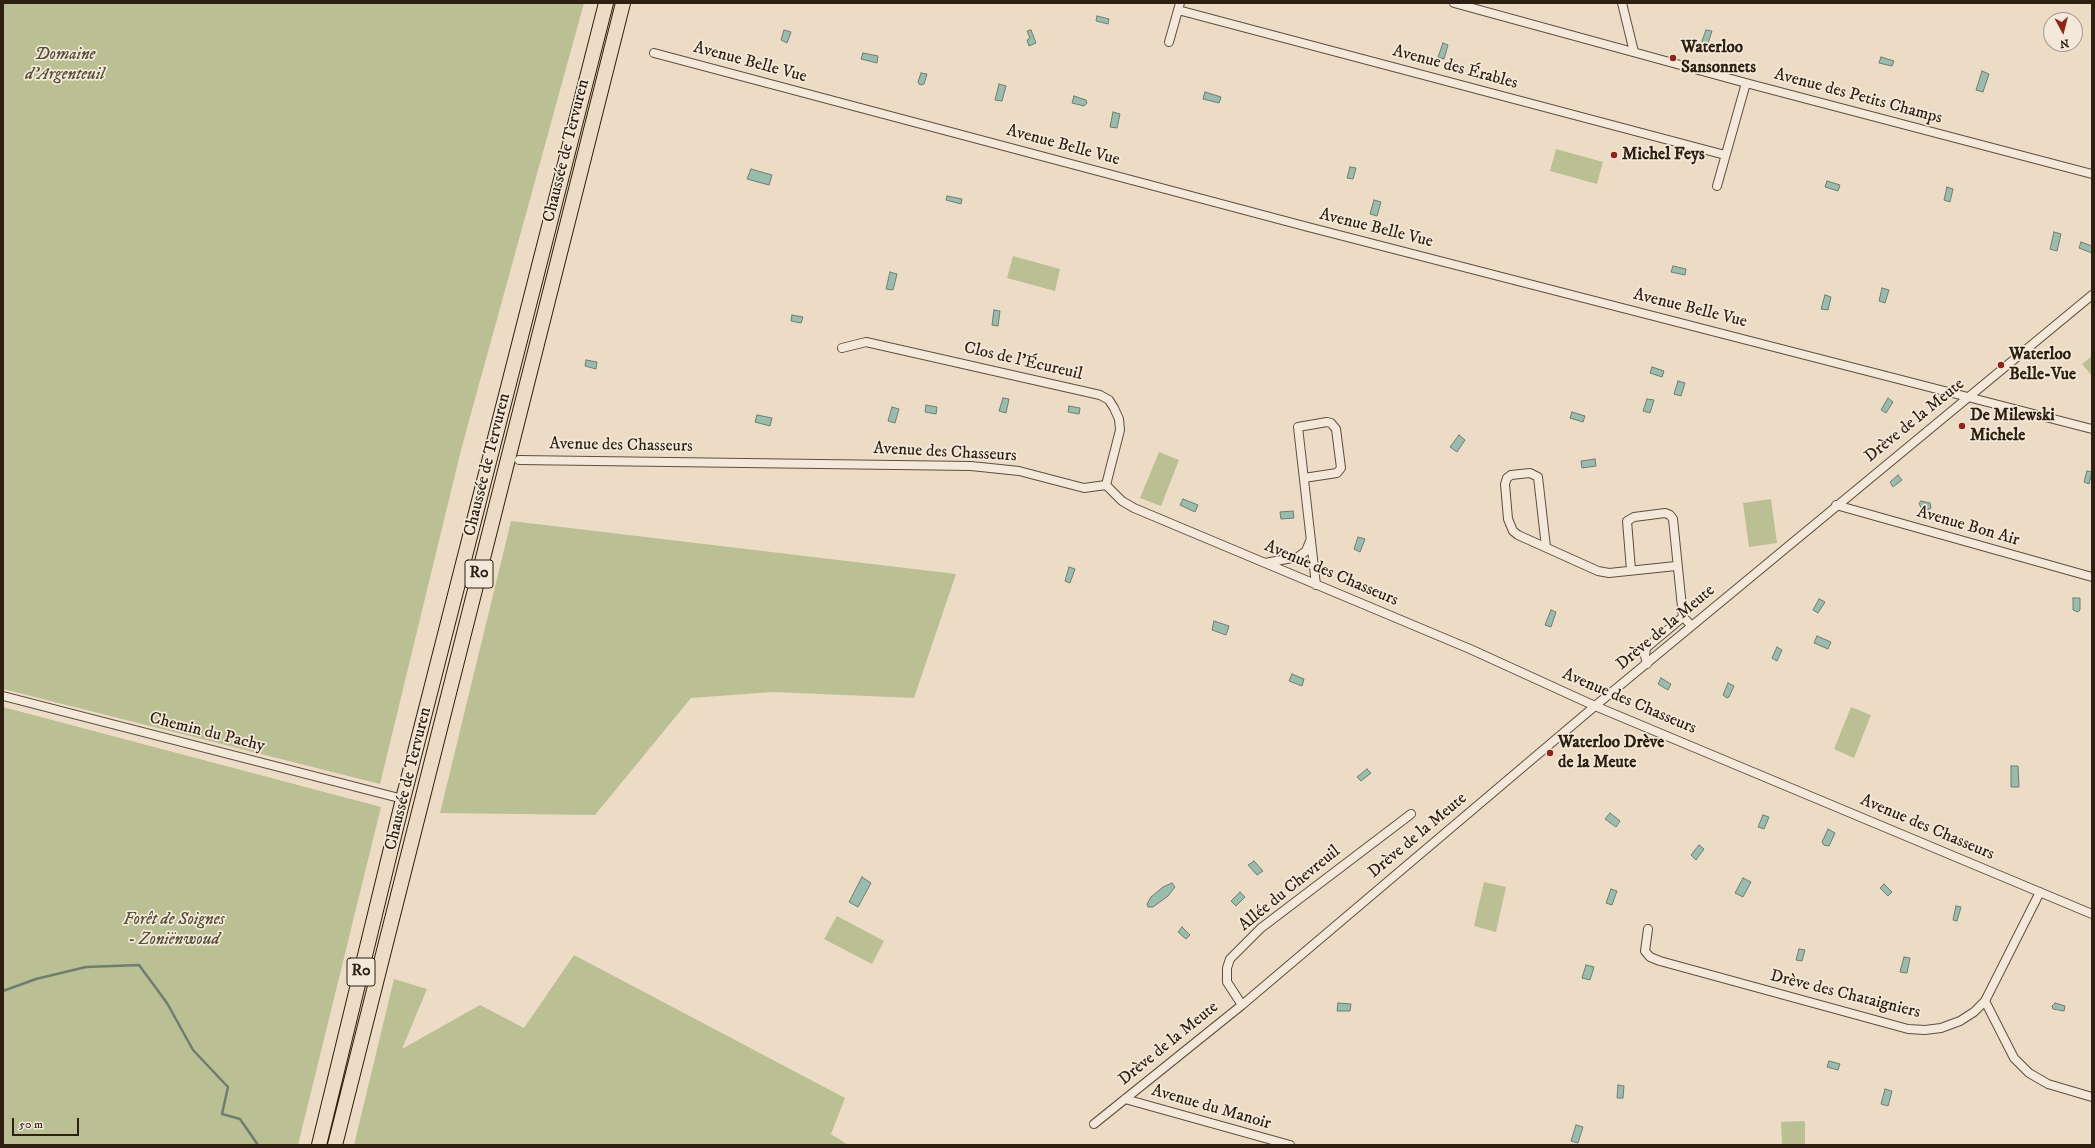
<!DOCTYPE html>
<meta charset="utf-8">
<style>
body{margin:0}
#map{position:relative;width:2095px;height:1148px;overflow:hidden;background:#eddcc5;font-family:"IM FELL DW Pica",serif}
canvas{display:block}
.frame{position:absolute;inset:0;border:4px solid #2d2011;pointer-events:none}
.north{position:absolute;left:2043px;top:12px;width:40px;height:40px;box-sizing:border-box;background:#f3e8d9;border:1px solid #a49889;border-radius:50%;rotate:173deg;font-size:11px;font-weight:700;line-height:16px;text-align:center;color:#2d2011}
.north::after{content:'';display:block;margin:auto;width:14px;height:18px;background:#8f2418;clip-path:polygon(50% 0,100% 100%,50% 72%,0 100%)}
.scale{position:absolute;left:12px;top:1118px;width:67px;height:18px;box-sizing:border-box;border:2px solid #2d2011;border-top:0;padding-left:5px;font-size:12px;line-height:14px;white-space:nowrap;color:#2d2011;-webkit-text-stroke:3px #f3e8d9;paint-order:stroke}
</style>
<div id="map">
<canvas width="2095" height="1148"></canvas>
<div class="frame"></div>
<div class="north">N</div>
<div class="scale">50 m</div>
</div>
<script>
const ctx = document.querySelector('canvas').getContext('2d');
ctx.lineJoin = 'round';
function fillPath(path, color) {
  ctx.fillStyle = color;
  ctx.fill(path, 'evenodd');
}
function poly(rows) {
  const path = new Path2D();
  for (const r of rows) {
    path.moveTo(r[0], r[1]);
    for (let i = 2; i < r.length; i += 2) path.lineTo(r[i], r[i + 1]);
  }
  return path;
}
function strokePath(path, color, width, dash) {
  ctx.strokeStyle = color;
  ctx.lineWidth = width;
  ctx.lineCap = dash ? 'butt' : 'round';
  ctx.setLineDash(dash || []);
  ctx.stroke(path);
}
function write(font, color, halo, rows, align = 'center') {
  ctx.font = font + ' "IM FELL DW Pica",serif';
  ctx.lineWidth = 3.5;
  ctx.setLineDash([]);
  ctx.textBaseline = 'middle';
  ctx.strokeStyle = halo;
  ctx.fillStyle = color;
  for (const [text, x, y, turn = 0] of rows) {
    ctx.save();
    ctx.translate(x, y);
    ctx.rotate((+turn || 0) * Math.PI / 180);
    ctx.textAlign = isNaN(turn) ? turn : align;
    if (halo) ctx.strokeText(text, 0, 0);
    ctx.fillText(text, 0, 0);
    ctx.restore();
  }
}
const green = poly([
 [3,3,584,3,461,450,380,784,3,689],
 [1556,149,1603,162,1597,184,1550,171],
 [1013,256,1060,269,1055,291,1007,278],
 [2092,356,2092,376,2082,364],
 [1159,452,1179,460,1161,506,1140,498],
 [1771,499,1777,543,1749,547,1743,503],
 [511,521,956,574,914,698,773,692,691,698,595,815,440,813],
 [3,707,381,807,298,1145,3,1145],
 [1851,707,1871,715,1854,758,1834,749],
 [1484,882,1506,887,1496,932,1474,926],
 [837,916,884,941,872,964,824,939],
 [574,955,845,1098,831,1134,848,1145,354,1145,394,979,427,989,402,1049,480,1005,524,1028],
 [1805,1121,1805,1145,1782,1145,1781,1122]
]);
const water = poly([
 [1097,16,1109,19,1108,24,1096,21,1097,16],
 [784,30,791,32,787,43,781,40,784,30],
 [1031,30,1036,43,1029,46,1027,40,1030,38,1027,31,1031,30],
 [1706,30,1712,31,1708,43,1705,44,1702,41,1706,30],
 [1443,43,1448,45,1444,59,1438,57,1443,43],
 [863,53,878,56,877,63,861,59,863,53],
 [1881,57,1894,61,1892,66,1879,63,1881,57],
 [1982,71,1989,74,1983,92,1976,90,1982,71],
 [921,73,927,74,924,84,920,85,918,82,921,73],
 [999,84,1006,86,1002,101,995,100,999,84],
 [1205,92,1221,97,1219,103,1203,99,1205,92],
 [1074,96,1086,100,1087,103,1084,106,1072,103,1074,96],
 [1113,112,1120,114,1117,128,1110,127,1113,112],
 [1350,167,1356,168,1353,179,1347,178,1350,167],
 [751,169,772,175,769,185,747,179,751,169],
 [1827,181,1840,185,1838,191,1825,187,1827,181],
 [1947,187,1953,189,1950,202,1944,200,1947,187],
 [947,196,962,199,961,204,946,200,947,196],
 [1374,200,1381,202,1377,216,1370,214,1374,200],
 [2054,232,2061,234,2057,251,2050,249,2054,232],
 [2081,242,2092,246,2092,253,2079,248,2081,242],
 [1673,266,1686,269,1685,275,1671,272,1673,266],
 [890,272,897,274,893,290,886,289,890,272],
 [1882,288,1889,290,1885,303,1879,301,1882,288],
 [1825,295,1831,297,1828,310,1821,309,1825,295],
 [994,310,1000,311,998,326,992,325,994,310],
 [792,315,803,317,801,323,791,321,792,315],
 [586,360,597,362,596,369,585,366,586,360],
 [1652,367,1664,371,1662,377,1650,373,1652,367],
 [1678,381,1685,383,1681,396,1674,394,1678,381],
 [1003,398,1009,399,1006,413,999,411,1003,398],
 [1888,398,1893,402,1886,413,1881,410,1888,398],
 [1647,399,1654,400,1650,413,1643,411,1647,399],
 [926,405,937,407,936,414,925,412,926,405],
 [1069,406,1080,408,1079,414,1068,412,1069,406],
 [892,407,899,409,895,423,888,421,892,407],
 [1572,412,1585,416,1583,422,1570,418,1572,412],
 [757,415,772,418,770,426,755,422,757,415],
 [1459,435,1465,440,1457,452,1450,447,1459,435],
 [1595,459,1596,466,1582,468,1581,461,1595,459],
 [2087,471,2092,472,2089,484,2084,482,2087,471],
 [1898,475,1902,480,1893,487,1890,482,1898,475],
 [1183,499,1198,505,1195,512,1180,505,1183,499],
 [1921,501,1930,503,1931,508,1927,510,1921,508,1919,503,1921,501],
 [1293,511,1294,518,1281,519,1280,512,1293,511],
 [1358,537,1365,539,1360,552,1354,549,1358,537],
 [1069,567,1075,569,1070,583,1065,581,1069,567],
 [2073,598,2080,598,2080,610,2078,612,2073,610,2073,598],
 [1819,599,1825,602,1818,613,1813,610,1819,599],
 [1551,610,1556,612,1551,627,1545,625,1551,610],
 [1214,621,1229,626,1226,635,1212,630,1214,621],
 [1817,636,1831,642,1828,649,1814,643,1817,636],
 [1777,647,1782,650,1777,661,1772,658,1777,647],
 [1292,674,1304,679,1302,686,1289,681,1292,674],
 [1661,678,1671,684,1668,690,1658,684,1661,678],
 [1728,683,1734,686,1729,697,1727,698,1723,695,1728,683],
 [2011,766,2018,766,2019,787,2011,787,2011,766],
 [1367,769,1371,773,1361,781,1357,777,1367,769],
 [1610,813,1620,821,1616,827,1605,819,1610,813],
 [1763,815,1769,817,1764,829,1758,827,1763,815],
 [1828,829,1835,833,1829,846,1824,845,1822,842,1828,829],
 [1699,845,1704,849,1696,860,1691,855,1699,845],
 [1254,861,1263,871,1257,875,1248,865,1254,861],
 [862,877,871,883,858,907,849,902,862,877],
 [1743,878,1751,882,1743,897,1735,893,1743,878],
 [1172,883,1175,887,1168,896,1153,907,1148,907,1147,904,1151,897,1163,887,1172,883],
 [1884,884,1892,892,1888,896,1880,888,1884,884],
 [1611,889,1617,891,1612,905,1606,903,1611,889],
 [1240,892,1245,897,1236,906,1231,901,1240,892],
 [1956,906,1961,907,1957,921,1953,920,1956,906],
 [1182,927,1190,935,1186,939,1178,932,1182,927],
 [1799,949,1805,950,1802,961,1796,960,1799,949],
 [1904,957,1910,958,1907,973,1900,972,1904,957],
 [1586,965,1594,967,1590,980,1582,978,1586,965],
 [1338,1003,1351,1004,1350,1011,1337,1011,1338,1003],
 [2055,1003,2065,1006,2064,1011,2053,1009,2052,1006,2055,1003],
 [1829,1061,1840,1064,1838,1070,1827,1067,1829,1061],
 [1618,1085,1624,1086,1623,1098,1617,1098,1618,1085],
 [1885,1089,1892,1091,1888,1106,1881,1104,1885,1089],
 [1576,1125,1583,1127,1578,1143,1571,1141,1576,1125]
]);
const stream = poly([
 [3,991,36,979,86,967,139,965,167,1003,193,1050,228,1087,222,1114,240,1119,258,1145]
]);
const minor = poly([
 [1454,3,1746,83,2092,174],
 [1622,3,1634,52],
 [1178,10,1725,155],
 [1169,42,1180,3],
 [654,53,1308,227,2092,429],
 [1717,186,1746,83],
 [842,348,866,342,1100,395,1109,400,1114,408,1119,419,1120,430,1106,485],
 [519,460,971,466,1019,471,1084,488,1106,485,1122,501,1134,508,1470,649,1595,706,2092,914],
 [1304,478,1337,473,1341,468,1336,429,1331,423,1327,422,1298,427,1316,585],
 [1836,505,2092,577],
 [1546,547,1538,477,1530,473,1511,475,1507,478,1505,484,1508,519,1513,531,1518,535,1598,571,1609,573,1676,566],
 [1265,563,1298,557,1306,551,1310,541],
 [1631,570,1627,521,1634,517,1665,513,1670,515,1673,519,1683,617,1691,625],
 [1647,664,1645,656,1646,648,1683,617],
 [3,696,403,799],
 [1648,929,1645,951,1650,957,1660,961,1908,1029,1925,1030,1941,1028,1960,1021,1974,1012,1985,1001,2040,892],
 [1985,1001,2014,1058,2029,1073,2048,1084,2092,1097],
 [1242,1005,1227,982,1227,968,1230,959,1261,928,1411,814],
 [1125,1099,1290,1145],
 [1094,1124,1242,1005,1595,706,2092,295]
]);
const trunk = poly([
 [319,1145,403,799,606,3],
 [335,1145,623,3]
]);
const markers = [
 [1673,58,4,"#8f2418"],
 [1614,155,4,"#8f2418"],
 [2001,365,4,"#8f2418"],
 [1962,426,4,"#8f2418"],
 [1550,753,4,"#8f2418"]
];
const shields = [
 [479,574,28],
 [361,972,28]
];
const shieldNames = [
 ["R0",479,574],
 ["R0",361,972]
];
const poiNames = [
 ["Waterloo",1681,48],
 ["Sansonnets",1681,68],
 ["Michel Feys",1622,155],
 ["Waterloo",2009,355],
 ["Belle-Vue",2009,375],
 ["De Milewski",1970,416],
 ["Michele",1970,436],
 ["Waterloo Drève",1558,743],
 ["de la Meute",1558,763]
];
const parkNames = [
 ["Domaine",65,55],
 ["d'Argenteuil",65,75],
 ["Forêt de Soignes",174,920],
 ["- Zoniënwoud",174,940]
];
const streetNames = [
 ["Avenue Belle Vue",750,63,15],
 ["Avenue des Érables",1455,68,15],
 ["Avenue des Petits Champs",1858,97,15],
 ["Avenue Belle Vue",1063,146,15],
 ["Chaussée de Tervuren",567,151,-76],
 ["Avenue Belle Vue",1376,229,14],
 ["Avenue Belle Vue",1690,309,14],
 ["Clos de l'Écureuil",1023,362,13],
 ["Drève de la Meute",1915,421,-39],
 ["Avenue des Chasseurs",621,446,1],
 ["Avenue des Chasseurs",945,453,3],
 ["Chaussée de Tervuren",488,465,-76],
 ["Avenue Bon Air",1968,527,16],
 ["Avenue des Chasseurs",1331,574,23],
 ["Drève de la Meute",1666,628,-40],
 ["Avenue des Chasseurs",1629,702,23],
 ["Chemin du Pachy",207,733,14],
 ["Chaussée de Tervuren",409,779,-76],
 ["Avenue des Chasseurs",1927,828,23],
 ["Drève de la Meute",1418,836,-40],
 ["Allée du Chevreuil",1290,889,-39],
 ["Drève des Chataigniers",1845,995,14],
 ["Drève de la Meute",1169,1044,-39],
 ["Avenue du Manoir",1211,1108,16]
];
fillPath(green, '#bac093');
fillPath(water, '#9abcaf');
strokePath(water, '#6e7e70', 1);
strokePath(stream, '#6e7e70', 2.5);
strokePath(minor, '#5d4f3e', 10);
strokePath(trunk, '#2d2011', 16);
strokePath(minor, '#f3e8d9', 8);
strokePath(trunk, '#eddcc5', 14);
for (const [x, y, r, color] of markers) {
  const dot = new Path2D();
  dot.arc(x, y, r, 0, 2 * Math.PI);
  ctx.fillStyle = color;
  ctx.fill(dot);
  strokePath(dot, '#f3e8d9', 1.5);
}
for (const [x, y, w] of shields) {
  const box = new Path2D();
  box.roundRect(x - w / 2, y - 14, w, 28, 3);
  ctx.fillStyle = '#f3e8d9';
  ctx.fill(box);
  strokePath(box, '#2d2011', 1);
}
write('bold 16px', '#2d2011', null, shieldNames);
write('bold 17px', '#2d2011', '#f3e8d9', poiNames, 'left');
write('italic 17px', '#575038', '#f3e8d9', parkNames);
write('17px', '#2d2011', '#f3e8d9', streetNames);
</script>
